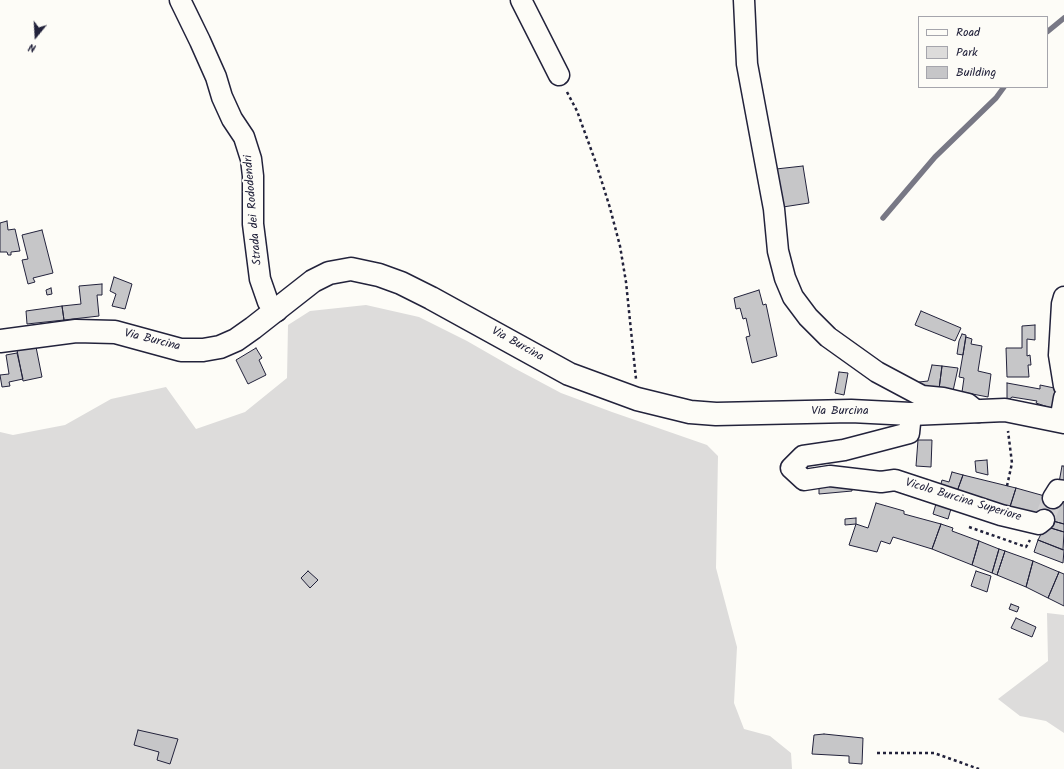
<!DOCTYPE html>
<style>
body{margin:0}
#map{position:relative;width:1064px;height:769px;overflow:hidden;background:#fdfcf7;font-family:Kalam,sans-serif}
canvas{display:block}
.legend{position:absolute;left:918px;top:16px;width:130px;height:72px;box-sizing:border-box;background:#fdfcf7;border:1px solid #a5a5ac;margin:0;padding:5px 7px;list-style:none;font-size:12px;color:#22223b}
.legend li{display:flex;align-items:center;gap:8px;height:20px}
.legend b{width:20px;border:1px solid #a5a5ac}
.north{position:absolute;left:16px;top:16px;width:40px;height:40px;-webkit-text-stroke:3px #fdfcf7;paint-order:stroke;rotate:198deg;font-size:11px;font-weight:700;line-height:16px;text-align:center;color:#22223b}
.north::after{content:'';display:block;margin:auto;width:14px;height:18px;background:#22223b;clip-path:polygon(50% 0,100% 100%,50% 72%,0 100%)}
</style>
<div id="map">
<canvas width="1064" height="769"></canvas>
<ul class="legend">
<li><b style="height:5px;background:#fdfcf7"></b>Road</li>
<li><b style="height:11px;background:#dddcdb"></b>Park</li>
<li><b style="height:11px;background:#c6c6c8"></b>Building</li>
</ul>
<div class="north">N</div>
</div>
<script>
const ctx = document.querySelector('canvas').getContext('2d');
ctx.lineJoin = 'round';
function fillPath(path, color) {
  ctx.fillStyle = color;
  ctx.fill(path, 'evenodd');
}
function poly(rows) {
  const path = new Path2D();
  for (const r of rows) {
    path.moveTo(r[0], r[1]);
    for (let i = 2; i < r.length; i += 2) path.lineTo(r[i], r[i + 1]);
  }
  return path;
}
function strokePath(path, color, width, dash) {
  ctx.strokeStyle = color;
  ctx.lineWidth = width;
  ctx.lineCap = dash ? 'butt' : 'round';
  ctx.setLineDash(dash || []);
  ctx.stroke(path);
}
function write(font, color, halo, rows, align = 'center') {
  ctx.font = font + ' Kalam,sans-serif';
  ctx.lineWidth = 4;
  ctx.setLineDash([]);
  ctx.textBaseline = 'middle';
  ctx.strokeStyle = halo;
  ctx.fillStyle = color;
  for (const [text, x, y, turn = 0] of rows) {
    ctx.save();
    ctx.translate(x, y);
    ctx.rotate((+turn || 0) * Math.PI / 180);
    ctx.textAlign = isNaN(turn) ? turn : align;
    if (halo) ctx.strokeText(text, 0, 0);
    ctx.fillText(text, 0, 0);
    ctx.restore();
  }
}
const green = poly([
 [366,305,419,317,467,341,514,368,561,393,612,412,707,445,718,456,716,568,737,647,734,703,744,729,770,736,791,753,792,769,0,769,0,432,13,435,65,425,111,399,166,387,196,429,245,412,287,378,288,325,310,311],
 [1047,613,1064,615,1064,733,1046,721,1020,716,998,699,1048,661]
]);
const stream = poly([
 [1047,32,1064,18],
 [883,218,935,157,996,98,1004,87]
]);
const building = poly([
 [803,166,809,203,783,207,776,169,803,166],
 [7,221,8,230,15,229,20,251,11,252,11,255,8,255,7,252,0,252,0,223,7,221],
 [42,230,53,273,33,278,35,282,28,284,22,260,28,259,22,235,42,230],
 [114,277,132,284,125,309,112,306,116,294,110,291,114,277],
 [102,284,102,295,97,295,99,316,64,320,62,306,81,304,79,286,102,284],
 [51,288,52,294,47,295,46,290,51,288],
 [759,290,763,305,766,304,777,356,752,363,746,337,750,336,746,318,743,319,740,308,736,309,734,298,759,290],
 [62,306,64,320,27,324,26,311,62,306],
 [921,311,961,328,955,341,915,325,921,311],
 [1035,325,1035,340,1027,339,1027,356,1030,355,1031,365,1028,365,1029,377,1007,377,1006,348,1022,348,1022,326,1035,325],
 [962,334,966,335,963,355,957,354,959,341,962,334],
 [966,337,972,339,971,344,982,346,978,371,991,374,988,397,962,392,964,378,959,377,966,337],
 [36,347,42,377,23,381,17,350,36,347],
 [256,348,262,358,259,360,266,375,248,384,236,360,256,348],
 [17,353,23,379,9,382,10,386,2,387,0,375,9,374,6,355,17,353],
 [932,365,942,366,939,389,918,390,919,382,928,381,932,365],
 [942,366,958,368,953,391,939,389,942,366],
 [839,372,848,373,844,395,835,393,839,372],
 [1007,383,1040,389,1040,385,1059,389,1054,409,1036,403,1037,401,1012,397,1007,401,1007,383],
 [918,440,932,440,931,467,916,466,918,440],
 [987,460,988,475,976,472,975,461,987,460],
 [1062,466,1064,466,1064,489,1058,488,1062,466],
 [952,472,963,475,955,497,939,491,942,480,949,482,952,472],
 [963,475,1016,488,1008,513,955,497,963,475],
 [852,480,852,491,819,494,819,482,852,480],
 [1016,488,1059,500,1053,521,1008,513,1016,488],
 [938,497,953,502,948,519,933,514,938,497],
 [1058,500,1064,501,1064,524,1053,521,1058,500],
 [876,503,904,511,904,514,941,524,932,549,893,537,890,544,881,541,877,552,849,545,856,524,868,528,876,503],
 [856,518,856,524,845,525,845,519,856,518],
 [1053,521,1064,524,1064,532,1051,528,1053,521],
 [941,524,953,528,952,531,979,541,972,565,932,549,941,524],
 [1047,527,1064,532,1063,550,1038,540,1041,534,1047,527],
 [1038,540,1064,550,1063,563,1034,552,1038,540],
 [979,541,999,549,992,573,972,565,979,541],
 [999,549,1005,551,997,575,992,573,999,549],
 [1005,551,1033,561,1026,587,997,575,1005,551],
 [1033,561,1059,572,1048,598,1026,587,1033,561],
 [308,571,318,580,310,588,301,578,308,571],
 [976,571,991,576,987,592,971,586,976,571],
 [1059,572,1064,574,1064,606,1048,598,1059,572],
 [1011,604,1019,607,1017,612,1009,609,1011,604],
 [1016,618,1036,627,1032,637,1011,628,1016,618],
 [138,730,178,739,170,764,157,760,159,752,134,745,138,730],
 [824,734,863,738,862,764,849,763,849,756,812,754,814,735,824,734]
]);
const minorTunnel = poly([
 [1044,520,1053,498]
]);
const path = poly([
 [567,92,577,111,596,163,610,208,620,246,626,282,636,379],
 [1007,486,1012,463,1008,431],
 [969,527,1026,547,1030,540],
 [877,753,934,753,979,769]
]);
const minor = poly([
 [180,0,200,41,216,77,222,97,232,119,244,137,251,159,253,176,253,224,260,279,268,302,277,311],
 [521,0,559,75],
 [744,0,747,64,774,209,778,251,785,278,793,297,808,317,828,337,877,372,922,396,943,398,968,404,978,412],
 [1064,297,1062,304,1059,355,1064,386],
 [911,414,909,433,844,450,803,456,791,468,804,480,830,476,881,482,895,480,1001,515,1039,524,1044,520],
 [1060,421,1064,398],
 [1053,498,1058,490,1064,491]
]);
const tertiary = poly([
 [0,341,76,331,115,332,181,350,203,350,220,347,236,340,253,328,313,281,329,273,351,269,379,275,401,283,431,298,569,374,637,399,690,412,716,414,851,411,911,414,1005,410,1064,422]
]);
const streetNames = [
 ["Strada dei Rododendri",254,210,-95],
 ["Via Burcina",152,341,14],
 ["Via Burcina",517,345,29],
 ["Via Burcina",840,412],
 ["Vicolo Burcina Superiore",963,501,17]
];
fillPath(green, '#dddcdb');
strokePath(stream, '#787885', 5.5);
fillPath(building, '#c6c6c8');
strokePath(building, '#22223b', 1);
strokePath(minorTunnel, '#d1d0d1', 20, [20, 10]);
strokePath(minor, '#22223b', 23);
strokePath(tertiary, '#22223b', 25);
strokePath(path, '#22223b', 2.5, [3, 3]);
strokePath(minor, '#fdfcf7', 20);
strokePath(tertiary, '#fdfcf7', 22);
write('12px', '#22223b', '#fdfcf7', streetNames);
</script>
